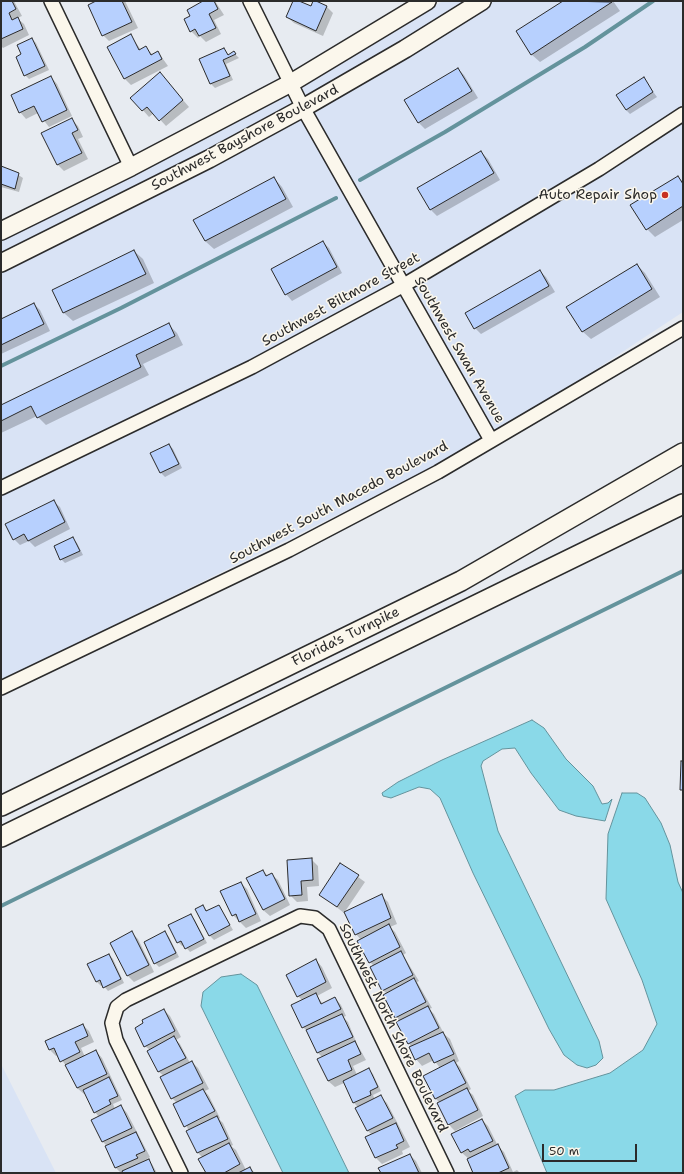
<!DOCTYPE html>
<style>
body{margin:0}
#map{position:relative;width:684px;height:1174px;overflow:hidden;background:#e7ebf1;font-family:"Shantell Sans",sans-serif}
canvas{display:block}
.frame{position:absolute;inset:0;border:2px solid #2b2b2b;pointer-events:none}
.scale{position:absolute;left:542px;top:1144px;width:95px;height:18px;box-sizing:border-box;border:2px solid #2b2b2b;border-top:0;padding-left:5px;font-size:12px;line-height:14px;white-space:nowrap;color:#2b2b2b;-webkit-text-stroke:3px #fbf7ec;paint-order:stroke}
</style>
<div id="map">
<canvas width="684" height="1174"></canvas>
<div class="frame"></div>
<div class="scale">50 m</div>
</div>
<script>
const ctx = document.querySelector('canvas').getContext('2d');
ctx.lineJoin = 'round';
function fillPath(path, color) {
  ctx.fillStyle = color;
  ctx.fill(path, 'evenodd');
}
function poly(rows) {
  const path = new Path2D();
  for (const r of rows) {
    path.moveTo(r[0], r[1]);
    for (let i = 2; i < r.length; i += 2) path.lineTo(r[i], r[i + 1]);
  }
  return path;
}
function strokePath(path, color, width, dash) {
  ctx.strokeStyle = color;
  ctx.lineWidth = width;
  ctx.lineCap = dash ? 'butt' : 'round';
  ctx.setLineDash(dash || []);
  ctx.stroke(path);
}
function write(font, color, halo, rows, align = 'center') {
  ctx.font = font + ' "Shantell Sans",sans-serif';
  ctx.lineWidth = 3;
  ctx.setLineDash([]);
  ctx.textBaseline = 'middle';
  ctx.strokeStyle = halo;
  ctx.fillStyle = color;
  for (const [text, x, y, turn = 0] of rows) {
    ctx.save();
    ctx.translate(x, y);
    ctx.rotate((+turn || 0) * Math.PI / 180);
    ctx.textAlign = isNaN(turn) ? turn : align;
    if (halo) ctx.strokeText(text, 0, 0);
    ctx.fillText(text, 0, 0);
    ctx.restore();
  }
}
const built = poly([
 [443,1,466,1,307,98,301,87],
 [494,1,683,1,683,106,596,163,407,276,313,110,471,15,473,16,476,12],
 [288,94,294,105,205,153,1,255,1,238],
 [300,117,394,283,248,361,1,481,1,270],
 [683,122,683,312,563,391,494,430,413,287,603,174],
 [400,295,482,438,406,481,1,681,1,495,254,373],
 [1,1064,56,1173,1,1173]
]);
const water = poly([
 [532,720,544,728,566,759,593,786,602,804,608,803,612,799,605,821,576,816,559,810,531,773,515,748,502,749,483,761,481,766,498,831,599,1041,603,1058,596,1065,587,1068,577,1065,564,1055,549,1029,473,873,440,798,430,789,419,787,391,798,383,796,382,793,398,782,442,760,532,720],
 [622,793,637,793,645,798,661,823,670,845,678,882,683,893,683,1173,547,1173,515,1096,525,1090,554,1090,610,1073,643,1050,657,1024,642,980,606,899,608,834,622,793],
 [241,974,257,985,349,1173,283,1173,201,1006,203,992,221,977,241,974]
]);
const shadow = poly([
 [1,1,14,1,15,3,22,16,17,18,24,24,29,35,3,48,1,46],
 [99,1,125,1,138,28,109,41,103,35],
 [206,1,215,1,224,15,214,20,221,34,206,42,200,36,198,38,191,31,185,19,191,16],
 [294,1,311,8,327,7,333,13,323,36,294,23,287,17],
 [565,1,613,1,620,11,540,62,531,54,517,32],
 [131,36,141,50,146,48,153,55,158,52,168,66,131,85,124,78],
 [32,39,36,43,49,70,29,79,25,75,23,55],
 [224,49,229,55,234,53,239,58,226,64,233,80,215,88,211,84,200,60],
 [458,69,464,75,478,98,425,129,419,123,405,100],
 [51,77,57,84,72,116,49,127,38,113,26,119,20,112],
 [643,78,657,97,630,114,626,110],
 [166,80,189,107,166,126,154,113,149,117,132,98],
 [71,119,78,126,83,137,78,139,88,159,64,171,58,165],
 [481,152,488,159,500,180,437,216,431,210],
 [1,167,9,169,23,178,19,192,1,187],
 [678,177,683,182,683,220,655,237,647,229],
 [274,178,282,187,293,207,214,249,205,241],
 [323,242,329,248,342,273,292,301,286,294],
 [134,251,143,259,154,283,73,321,64,313,54,291],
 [637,265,645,273,660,297,591,339,582,331],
 [540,271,546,277,555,292,481,334,475,328],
 [34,304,40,310,50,331,1,354,1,320],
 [168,324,177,333,183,345,143,364,149,375,46,425,37,416,1,433,1,406],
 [169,445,173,449,182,468,165,477,161,473],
 [53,501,60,507,70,529,35,547,29,541,20,545,14,539],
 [73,539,77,543,83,555,65,563,61,559],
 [311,859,318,866,319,886,307,887,308,901,297,902,290,895],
 [340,864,365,882,344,913,320,894],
 [263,871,268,876,271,874,278,880,290,905,270,916,263,910],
 [241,883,247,889,261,921,246,928,233,915],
 [382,896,388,902,397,924,390,927,395,932,406,953,403,955,419,981,417,982,432,1008,429,1009,434,1014,444,1034,450,1039,459,1061,456,1063,460,1067,471,1089,468,1091,473,1095,483,1116,455,1131,449,1125,440,1103,435,1098,440,1068,434,1060,422,1066,416,1059,400,1021,396,1017,387,994,383,990,374,966,370,962,361,940,356,934],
 [203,906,208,912,219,906,233,930,214,940,210,936,196,909],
 [191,915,195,920,207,943,190,952,184,945,182,946,178,942],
 [165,932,169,937,179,957,159,967,155,963],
 [132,933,138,939,154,972,134,982,128,976,111,943],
 [109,955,113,959,124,983,108,991,103,985,101,986,97,982],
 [316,960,322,967,332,988,317,996,323,1004,335,998,341,1005,346,1016,343,1017,348,1022,357,1044,366,1060,353,1066,357,1075,369,1070,373,1074,381,1091,373,1095,375,1100,381,1097,387,1103,410,1147,402,1151,403,1154,382,1164,376,1158,372,1135,368,1131,357,1109,359,1108,354,1103,344,1083,335,1087,328,1081,322,1057,318,1053,309,1033,303,1027,302,1000,298,996],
 [164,1010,170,1016,181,1037,176,1040,180,1044,190,1063,192,1062,198,1068,209,1089,205,1091,209,1096,220,1118,219,1119,223,1123,233,1145,231,1146,236,1150,246,1170,250,1168,255,1173,207,1173,203,1158,198,1153,177,1103,172,1098,164,1076,159,1072,150,1050,145,1046],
 [83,1025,89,1031,94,1042,81,1048,85,1057,96,1051,102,1058,122,1100,113,1104,115,1109,121,1106,127,1113,150,1157,147,1159,152,1164,157,1173,121,1173,116,1168,106,1146,107,1146,103,1142,93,1120,99,1117,95,1112,86,1093,84,1094,77,1088,67,1067,58,1055,56,1056,50,1050,46,1042],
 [482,1120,488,1126,498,1146,504,1152,513,1172,517,1170,520,1173,474,1173,469,1159,461,1152],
 [410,1155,416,1161,422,1173,382,1173]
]);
const stream = poly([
 [360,180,445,132,585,47,653,1],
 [1,366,121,308,336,198],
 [1,906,683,571]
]);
const building = poly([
 [1,1,12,1,16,9,9,13,12,20,18,17,23,29,1,39,1,1],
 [96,1,122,1,132,22,102,36,88,5,96,1],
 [203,1,214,1,218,9,209,14,216,28,199,36,195,29,190,32,184,19,190,16,187,10,203,1],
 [293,1,299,1,311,6,313,1,316,1,327,6,316,31,286,17,293,1],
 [563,1,612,2,531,55,516,31,563,1],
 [131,34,139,50,146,46,151,55,158,51,162,59,124,79,107,47,131,34],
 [32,38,45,66,24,76,16,57,21,54,17,45,32,38],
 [224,48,228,55,234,51,236,54,223,60,230,76,210,84,199,59,224,48],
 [458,68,472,91,418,123,404,100,458,68],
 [160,72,183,100,159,121,147,107,142,111,130,98,160,72],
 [51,76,67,110,42,122,34,106,19,113,11,95,51,76],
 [644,77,653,92,626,110,616,95,644,77],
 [72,118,78,130,72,133,82,153,57,165,41,133,72,118],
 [481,151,494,173,430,210,417,188,481,151],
 [1,166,19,173,15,189,1,184,1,166],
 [678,176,683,184,683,206,646,230,630,205,678,176],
 [274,177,286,199,205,241,193,220,274,177],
 [323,241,337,267,285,295,271,269,323,241],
 [134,250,146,274,63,313,52,290,134,250],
 [637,264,652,289,582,332,566,307,637,264],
 [540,270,549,286,474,329,465,313,540,270],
 [34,303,44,324,1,345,1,319,34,303],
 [169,323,175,336,136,355,141,367,37,418,31,406,1,421,1,405,169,323],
 [169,444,179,464,160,473,150,453,169,444],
 [54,500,65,522,28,541,24,534,13,540,5,524,54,500],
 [73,537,80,551,60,560,54,546,73,537],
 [681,761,683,761,683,790,680,790,681,761],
 [312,858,313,880,301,881,302,895,289,896,287,860,312,858],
 [340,863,359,875,337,907,319,895,340,863],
 [263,870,266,876,272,873,285,899,263,910,246,878,263,870],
 [241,882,256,914,239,922,236,914,232,916,220,891,241,882],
 [382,894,391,918,355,935,344,912,382,894],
 [203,905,206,911,219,905,230,925,209,936,195,909,203,905],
 [191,914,204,939,185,949,181,941,177,943,168,925,191,914],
 [389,924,400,947,369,963,357,941,389,924],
 [132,931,149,965,127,976,110,943,132,931],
 [165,931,176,953,154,964,144,942,165,931],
 [401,951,413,975,382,991,370,967,401,951],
 [109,954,121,979,103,988,100,980,96,982,87,964,109,954],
 [316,959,326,982,297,997,286,975,316,959],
 [414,978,426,1002,395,1018,383,995,414,978],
 [316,993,321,1004,335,997,341,1009,302,1028,291,1005,316,993],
 [428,1006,439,1028,408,1044,396,1022,428,1006],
 [164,1009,175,1031,144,1047,135,1028,143,1023,142,1020,164,1009],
 [342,1014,353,1037,317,1053,306,1030,342,1014],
 [83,1024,88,1036,75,1042,80,1052,60,1062,54,1048,49,1050,45,1041,83,1024],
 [443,1032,454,1054,434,1063,429,1053,415,1060,409,1047,443,1032],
 [174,1036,186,1058,158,1072,147,1051,174,1036],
 [355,1041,361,1054,348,1060,352,1070,328,1081,317,1059,355,1041],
 [96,1050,107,1074,77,1088,65,1065,96,1050],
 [454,1060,466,1083,435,1099,423,1076,454,1060],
 [192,1061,203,1083,171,1099,160,1077,192,1061],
 [369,1068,378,1087,370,1091,371,1095,353,1103,343,1081,369,1068],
 [109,1077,118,1096,109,1100,111,1104,94,1113,83,1090,109,1077],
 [467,1088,478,1110,448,1125,437,1103,467,1088],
 [203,1089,215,1111,184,1127,173,1104,203,1089],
 [381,1095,393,1118,367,1131,355,1108,381,1095],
 [121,1105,132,1128,102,1142,91,1120,121,1105],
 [217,1116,228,1139,197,1153,186,1131,217,1116],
 [482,1119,493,1141,470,1152,468,1149,461,1153,451,1134,482,1119],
 [396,1123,404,1141,396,1145,398,1148,375,1158,365,1137,396,1123],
 [136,1132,145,1151,136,1155,138,1158,115,1168,105,1146,136,1132],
 [229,1143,240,1164,224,1173,206,1173,198,1159,229,1143],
 [498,1144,509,1168,498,1173,473,1173,467,1159,498,1144],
 [410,1154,419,1173,381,1173,378,1168,410,1154],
 [149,1159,155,1173,123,1173,122,1171,149,1159],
 [250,1167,253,1173,238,1173,250,1167]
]);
const minor = poly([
 [51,1,131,167],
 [250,1,303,108,491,440],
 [1,488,252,367,404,285,599,169,683,114],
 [1,688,289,550,438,472,683,328],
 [181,1173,116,1040,112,1023,117,1007,126,1000,300,916,315,918,329,929,447,1173]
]);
const major = poly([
 [1,231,131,167,291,83,427,1],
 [1,263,209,159,303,108,405,49,482,1]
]);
const highway = poly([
 [1,806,461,581,683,453],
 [1,837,683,504]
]);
const markers = [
 [665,195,4,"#c8321e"]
];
const streetNames = [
 ["Southwest Bayshore Boulevard",245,138,-28],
 ["Southwest Biltmore Street",341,300,-29],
 ["Southwest Swan Avenue",459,350,60],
 ["Southwest South Macedo Boulevard",339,503,-28],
 ["Florida's Turnpike",346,637,-26],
 ["Southwest North Shore Boulevard",393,1028,64]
];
const poiNames = [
 ["Auto Repair Shop",657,195]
];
fillPath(built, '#d9e3f5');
fillPath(water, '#8ad9e8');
strokePath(water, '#64939c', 1);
fillPath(shadow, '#0003');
strokePath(stream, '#64939c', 4);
fillPath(building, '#b7d0fe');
strokePath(building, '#2b2b2b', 1);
strokePath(minor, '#2b2b2b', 16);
strokePath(major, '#2b2b2b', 20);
strokePath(highway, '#2b2b2b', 22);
strokePath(minor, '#fbf7ec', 13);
strokePath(major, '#fbf7ec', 17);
strokePath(highway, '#fbf7ec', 19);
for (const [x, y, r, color] of markers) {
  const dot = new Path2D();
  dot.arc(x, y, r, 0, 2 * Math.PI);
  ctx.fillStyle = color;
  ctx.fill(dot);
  strokePath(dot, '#fbf7ec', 1.5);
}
write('14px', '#2b2b2b', '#fbf7ec', streetNames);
write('14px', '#2b2b2b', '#fbf7ec', poiNames, 'right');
</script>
